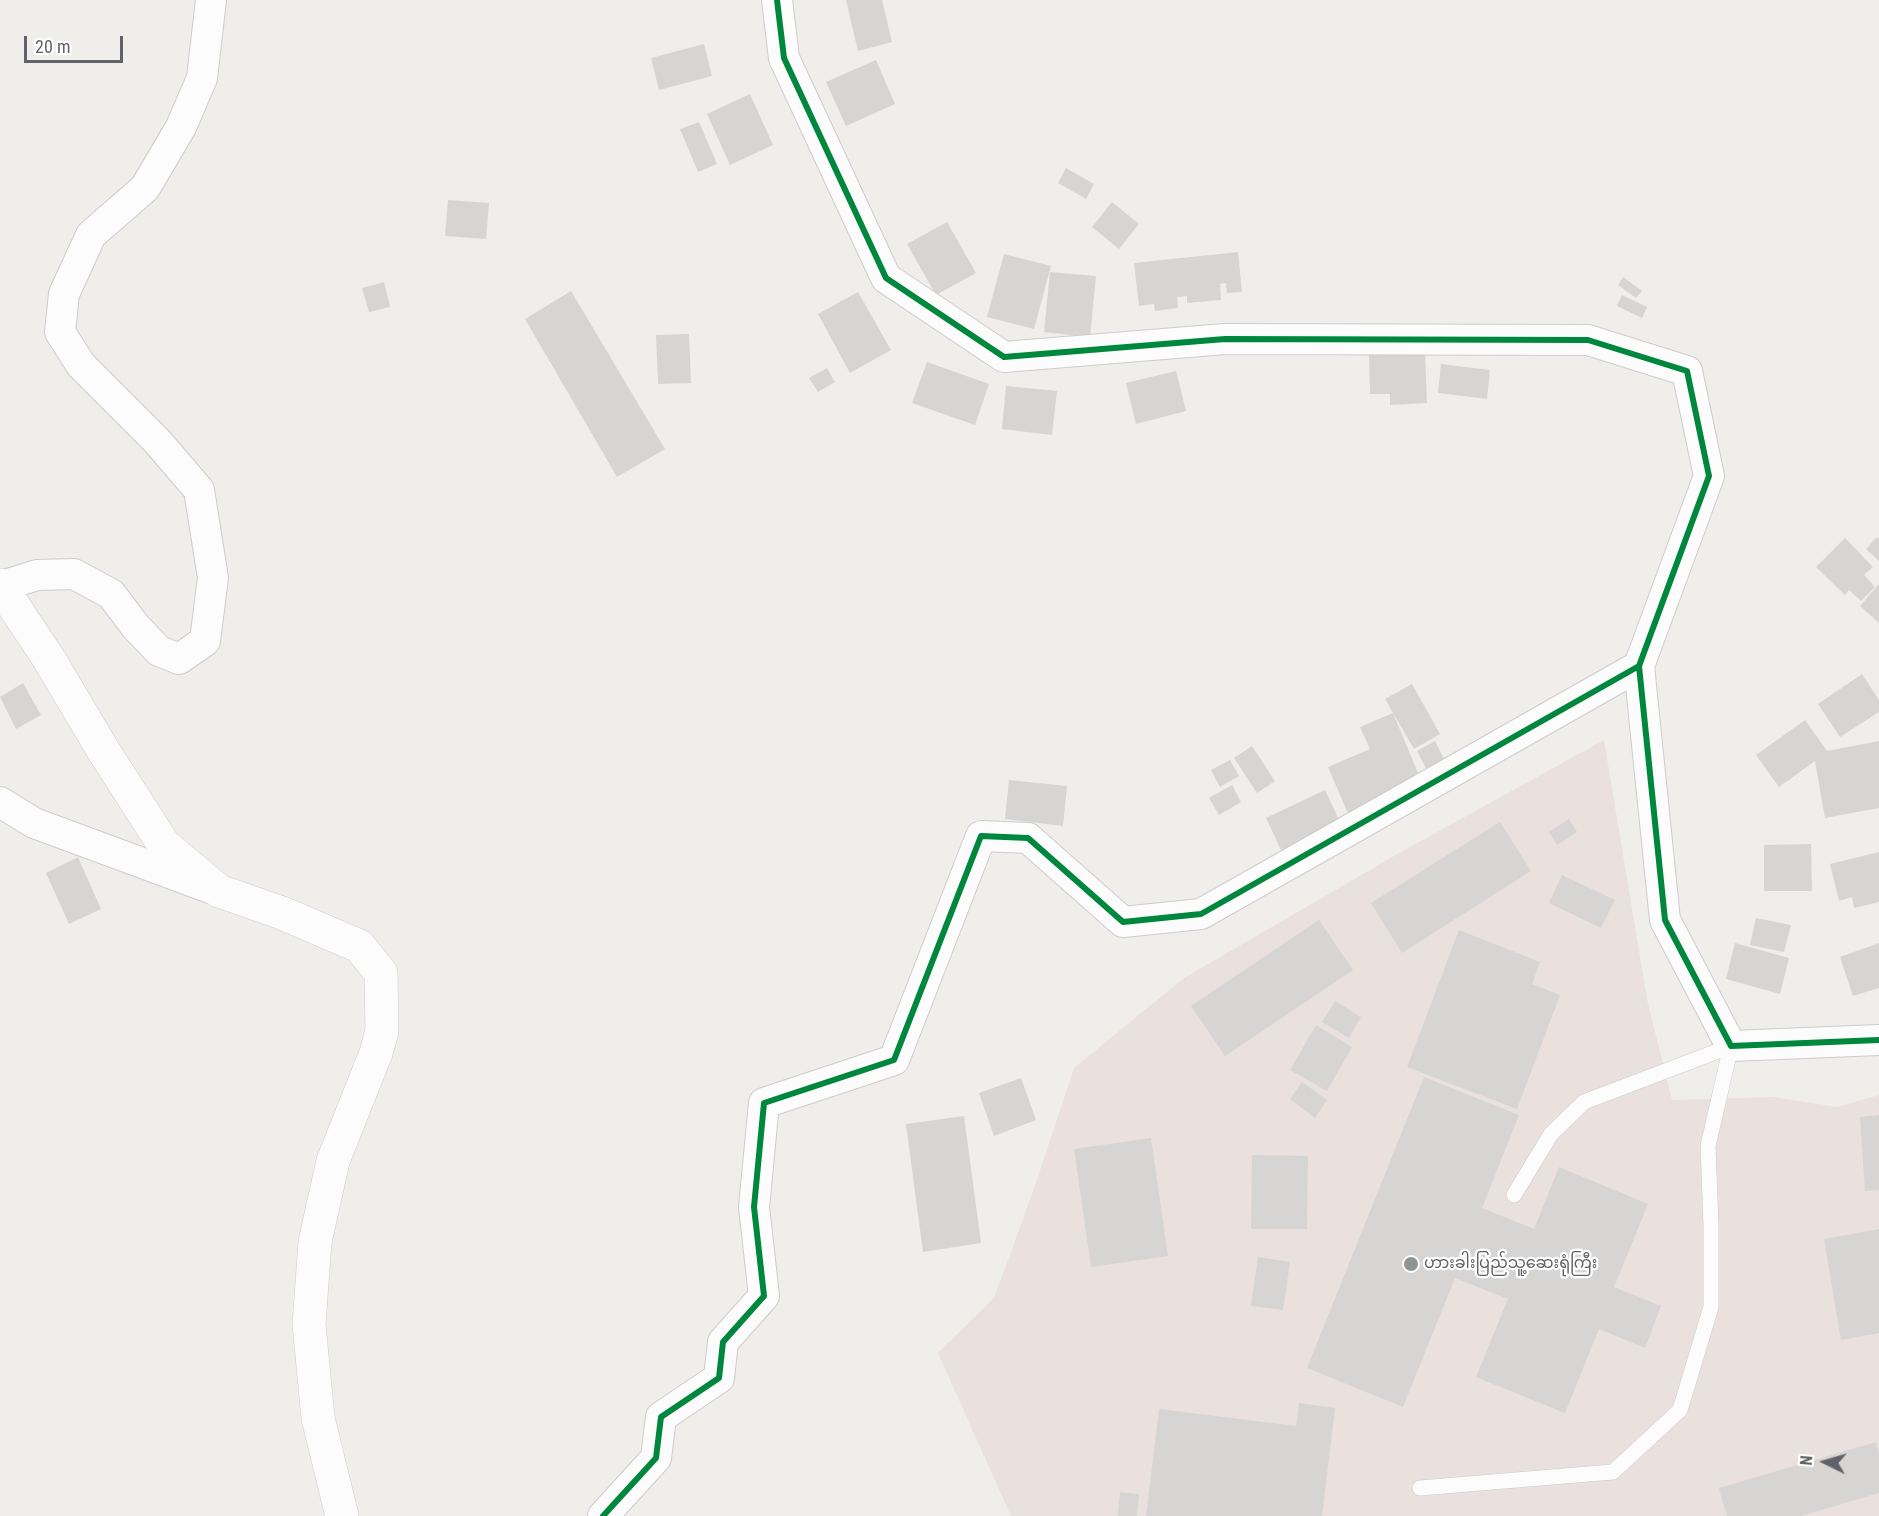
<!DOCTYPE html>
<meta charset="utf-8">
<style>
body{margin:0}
#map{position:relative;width:1879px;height:1516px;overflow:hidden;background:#efeeea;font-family:"Roboto Condensed",sans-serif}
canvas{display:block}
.north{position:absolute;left:1795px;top:1432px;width:60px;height:60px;-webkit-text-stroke:4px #fff;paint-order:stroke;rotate:275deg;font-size:16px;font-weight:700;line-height:24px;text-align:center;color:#5f6368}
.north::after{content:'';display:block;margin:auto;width:21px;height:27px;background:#5f6368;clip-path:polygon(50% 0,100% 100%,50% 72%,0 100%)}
.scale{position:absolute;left:24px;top:36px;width:99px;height:27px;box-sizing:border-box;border:3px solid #5f6368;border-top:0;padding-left:8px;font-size:18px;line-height:21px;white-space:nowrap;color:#5f6368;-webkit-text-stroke:4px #fff;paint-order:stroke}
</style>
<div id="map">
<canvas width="1879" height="1516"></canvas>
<div class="north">N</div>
<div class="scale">20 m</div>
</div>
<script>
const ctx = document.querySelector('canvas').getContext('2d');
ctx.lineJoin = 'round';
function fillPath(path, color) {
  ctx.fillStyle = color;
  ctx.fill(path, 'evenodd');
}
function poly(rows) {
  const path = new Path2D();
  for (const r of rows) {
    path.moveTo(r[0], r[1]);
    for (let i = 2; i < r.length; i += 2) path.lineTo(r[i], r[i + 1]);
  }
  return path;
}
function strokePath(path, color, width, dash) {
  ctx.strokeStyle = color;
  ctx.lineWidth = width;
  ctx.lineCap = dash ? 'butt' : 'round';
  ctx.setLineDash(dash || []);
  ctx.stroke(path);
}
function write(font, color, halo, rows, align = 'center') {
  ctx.font = font + ' "Roboto Condensed","Noto Sans Myanmar",sans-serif';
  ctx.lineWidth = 4.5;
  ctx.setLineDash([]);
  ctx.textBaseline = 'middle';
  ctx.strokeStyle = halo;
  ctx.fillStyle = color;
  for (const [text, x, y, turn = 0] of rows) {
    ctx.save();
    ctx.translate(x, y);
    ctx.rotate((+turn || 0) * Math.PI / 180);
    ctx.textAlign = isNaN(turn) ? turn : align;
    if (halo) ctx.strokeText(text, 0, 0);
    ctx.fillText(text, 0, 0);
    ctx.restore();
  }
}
const medical = poly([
 [1604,740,1647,999,1672,1100,1773,1097,1837,1107,1879,1095,1879,1516,1011,1516,938,1353,994,1298,1035,1186,1074,1068,1184,978,1401,852]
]);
const building = poly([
 [846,0,882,0,892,42,858,51],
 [704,44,712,76,659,90,651,58],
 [876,60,895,104,846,126,826,82],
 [750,94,773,145,730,165,707,114],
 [699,122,717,164,698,172,680,129],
 [1066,168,1094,184,1086,199,1058,183],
 [448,200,489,203,486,239,445,236],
 [1112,202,1139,224,1119,249,1092,227],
 [947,222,976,273,936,295,907,244],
 [1238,252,1242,292,1227,293,1226,283,1220,284,1221,300,1187,303,1187,296,1177,297,1178,308,1155,311,1154,304,1139,306,1134,263],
 [1004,254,1051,266,1034,329,987,317],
 [1050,272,1096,276,1090,337,1044,332],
 [1623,277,1642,291,1636,298,1618,285],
 [384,282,390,307,369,312,362,288],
 [571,291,665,449,617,477,525,319],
 [858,292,891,350,850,373,818,314],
 [1622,295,1647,307,1642,318,1617,306],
 [689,334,691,383,658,384,656,335],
 [1425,353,1427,403,1390,405,1390,394,1370,394,1369,355],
 [927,362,989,384,975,425,912,403],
 [1441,364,1490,370,1487,399,1438,393],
 [827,368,835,382,818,392,809,378],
 [1176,371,1186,411,1136,424,1126,383],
 [1006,386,1057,391,1052,435,1002,429],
 [1877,537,1879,539,1879,561,1866,549],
 [1845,538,1873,567,1864,575,1875,587,1861,601,1849,590,1845,595,1816,567],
 [1879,584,1879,623,1860,606],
 [1862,674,1879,700,1879,712,1840,737,1818,704],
 [23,683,41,715,16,729,0,697],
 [1412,684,1440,734,1414,749,1385,699],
 [1393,713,1426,792,1352,823,1328,767,1370,749,1360,727],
 [1805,720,1827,751,1879,741,1879,808,1825,818,1815,761,1779,787,1756,755],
 [1435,741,1447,765,1429,774,1417,751],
 [1252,746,1275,781,1257,793,1234,758],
 [1230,760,1239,776,1220,787,1211,770],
 [1009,780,1067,786,1063,826,1005,819],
 [1232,785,1241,802,1219,815,1209,798],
 [1325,790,1348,839,1289,867,1266,818],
 [1569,819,1577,832,1557,845,1549,832],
 [1500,822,1531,871,1402,953,1371,903],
 [1811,844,1812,891,1764,891,1764,845],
 [1879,852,1879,902,1854,908,1852,897,1839,901,1830,864],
 [78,857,101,909,69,924,46,873],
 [1562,875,1615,900,1601,928,1549,903],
 [1756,918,1791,925,1784,952,1750,945],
 [1319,920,1353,970,1225,1056,1191,1006],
 [1459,930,1540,962,1532,984,1560,995,1517,1109,1407,1067],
 [1735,943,1789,958,1780,994,1726,979],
 [1879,943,1879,988,1853,996,1840,957],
 [1335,1001,1361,1017,1349,1038,1322,1022],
 [1316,1025,1352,1047,1327,1091,1290,1070],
 [1424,1077,1519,1115,1482,1208,1534,1229,1559,1167,1648,1204,1614,1287,1661,1306,1645,1348,1599,1329,1565,1413,1476,1377,1508,1299,1455,1278,1403,1407,1307,1368],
 [1021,1078,1036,1120,994,1136,979,1093],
 [1302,1082,1327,1100,1315,1118,1290,1099],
 [1879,1115,1879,1190,1865,1191,1860,1117],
 [964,1116,981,1243,923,1252,906,1124],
 [1151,1138,1168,1256,1091,1267,1074,1149],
 [1252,1155,1308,1156,1307,1229,1251,1229],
 [1879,1229,1879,1333,1841,1340,1824,1239],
 [1258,1257,1290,1262,1283,1310,1251,1306],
 [1299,1403,1335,1408,1322,1516,1146,1516,1159,1409,1296,1426],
 [1876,1442,1879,1454,1879,1493,1801,1516,1727,1516,1719,1488],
 [1120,1492,1139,1494,1137,1516,1118,1516]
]);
const service = poly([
 [1514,1195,1551,1134,1584,1102,1731,1046],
 [1420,1488,1613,1472,1680,1410,1711,1307,1711,1225,1708,1146,1731,1046]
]);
const minor = poly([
 [777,0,784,58,886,278,1004,357,1225,339,1588,340,1687,371,1709,476,1639,666,1665,920,1731,1046,1879,1040],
 [2,586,37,575,74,574,111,594,136,627,159,651,179,659,205,641,213,578,199,490,157,441,81,365,60,332,64,294,91,235,145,188,181,127,202,78,211,0],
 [0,802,34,823,210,888],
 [603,1516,656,1458,661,1417,719,1378,723,1342,764,1296,754,1207,764,1103,894,1060,981,836,1028,838,1123,922,1201,914,1639,666]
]);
const tertiary = poly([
 [0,585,49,659,103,750,164,845,219,891,282,913,359,946,381,973,382,1031,376,1053,333,1161,315,1242,309,1324,318,1418,342,1516]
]);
const cycleway = poly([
 [777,0,784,58,886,278,1004,357,1225,339,1588,340,1687,371,1709,476,1639,666,1665,920,1731,1046,1879,1040],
 [603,1516,656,1458,661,1417,719,1378,723,1342,764,1296,754,1207,764,1103,894,1060,981,836,1028,838,1123,922,1201,914,1639,666]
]);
const markers = [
 [1411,1264,8,"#919496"]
];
const poiNames = [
 ["ဟားခါးပြည်သူ့ဆေးရုံကြီး",1424,1264]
];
fillPath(medical, '#eae0de');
fillPath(building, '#d6d5d3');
strokePath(service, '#cbcccc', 16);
strokePath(minor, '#cbcccc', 32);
strokePath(tertiary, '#cbcccc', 34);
strokePath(service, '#fdfcfc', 15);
strokePath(minor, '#fdfcfc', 30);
strokePath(tertiary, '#fdfcfc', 33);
strokePath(cycleway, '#00873e', 6);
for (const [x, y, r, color] of markers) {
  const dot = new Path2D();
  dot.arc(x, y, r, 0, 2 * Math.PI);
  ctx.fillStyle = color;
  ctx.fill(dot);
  strokePath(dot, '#fff', 2);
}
write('16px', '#5f6368', '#fff', poiNames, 'left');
</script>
